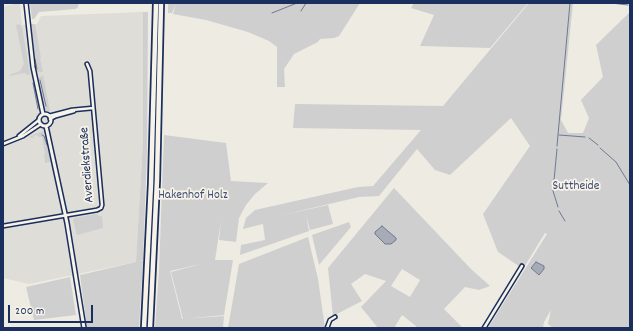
<!DOCTYPE html>
<meta charset="utf-8">
<style>
body{margin:0}
#map{position:relative;width:633px;height:331px;overflow:hidden;background:#eeebe2;font-family:Dekko,sans-serif}
canvas{display:block}
.frame{position:absolute;inset:0;border:4px solid #1b2f5e;pointer-events:none}
.scale{position:absolute;left:8px;top:305px;width:85px;height:18px;box-sizing:border-box;border:2px solid #1b2f5e;border-top:0;padding-left:5px;font-size:12px;line-height:14px;white-space:nowrap;color:#1b2f5e;-webkit-text-stroke:3px #f7f3e8;paint-order:stroke}
</style>
<div id="map">
<canvas width="633" height="331"></canvas>
<div class="frame"></div>
<div class="scale">200 m</div>
</div>
<script>
const ctx = document.querySelector('canvas').getContext('2d');
ctx.lineJoin = 'round';
function fillPath(path, color) {
  ctx.fillStyle = color;
  ctx.fill(path, 'evenodd');
}
function poly(rows) {
  const path = new Path2D();
  for (const r of rows) {
    if (r.length === 3) {
      path.moveTo(r[0] + r[2], r[1]);
      path.arc(r[0], r[1], r[2], 0, 2 * Math.PI);
      continue;
    }
    path.moveTo(r[0], r[1]);
    for (let i = 2; i < r.length; i += 2) path.lineTo(r[i], r[i + 1]);
  }
  return path;
}
function strokePath(path, color, width, dash) {
  ctx.strokeStyle = color;
  ctx.lineWidth = width;
  ctx.lineCap = dash ? 'butt' : 'round';
  ctx.setLineDash(dash || []);
  ctx.stroke(path);
}
function write(font, color, halo, rows, align = 'center') {
  ctx.font = font + ' Dekko,sans-serif';
  ctx.lineWidth = 3.5;
  ctx.setLineDash([]);
  ctx.textBaseline = 'middle';
  ctx.strokeStyle = halo;
  ctx.fillStyle = color;
  for (const [text, x, y, turn = 0] of rows) {
    ctx.save();
    ctx.translate(x, y);
    ctx.rotate((+turn || 0) * Math.PI / 180);
    ctx.textAlign = isNaN(turn) ? turn : align;
    if (halo) ctx.strokeText(text, 0, 0);
    ctx.fillText(text, 0, 0);
    ctx.restore();
  }
}
const built = poly([
 [17,3,20,4,22,25,37,24,41,16,143,12,143,141,136,262,29,284,3,278,3,7]
]);
const green = poly([
 [30,3,79,3,78,7,76,9,39,12,34,19,32,19],
 [168,3,360,3,339,36,334,38,320,39,318,42,294,54,284,69,285,87,277,87,277,47,269,41,248,32,206,20,173,14,176,4,172,13,168,13],
 [414,3,528,3,490,48,420,46,434,15,411,8],
 [529,3,573,3,561,120,568,133,583,133,589,118,581,100,603,77,596,45,630,12,630,328,553,328,548,324,551,310,544,322,543,328,488,328,547,234,545,233,523,269,498,252,483,214,530,146,511,118,450,175,435,170,417,149,379,196,359,197,278,216,328,205,333,224,310,230,306,215,309,231,240,255,241,245,265,240,263,224,243,229,246,218,255,210,358,187,373,186,421,130,293,128,295,104,443,106],
 [143,12,148,12,147,151,143,260,140,261,143,261,139,328,87,328,80,275,136,262,143,141],
 [19,24,22,27,30,74,27,75,25,73,9,76,9,75,20,71,24,64,16,25],
 [30,24,35,24,41,58,40,58,43,72,37,72,32,45],
 [43,75,50,111,47,111,44,108,38,78],
 [43,131,50,158,50,162,45,163,44,154,45,154,42,137,39,137,37,135,33,136,34,138,31,138,30,136,28,137],
 [164,135,226,143,231,181,268,183,255,194,246,205,230,204,246,205,239,218,236,242,219,240,221,221,215,260,233,260,224,315,183,319,171,272,201,264,170,271,182,319,224,316,223,328,155,328,159,271],
 [394,188,471,269,490,286,479,290,465,287,444,309,463,328,416,328,416,326,402,315,394,328,378,328,361,307,386,281,365,274,351,284,362,301,333,316,328,268],
 [402,269,420,280,410,297,391,286],
 [97,214,99,216,102,216,103,228,77,235,73,220,74,218],
 [349,222,351,227,319,265,312,235],
 [308,237,318,279,325,328,228,328,239,264],
 [70,277,76,315,34,320,26,287]
]);
const water = poly([
 [382,226,396,238,396,240,391,244,385,244,375,234,375,232,382,226],
 [536,262,544,266,544,269,539,275,531,268,536,262]
]);
const stream = poly([
 [611,3,628,5],
 [301,11,306,3],
 [272,13,297,3],
 [35,59,37,69],
 [40,80,46,106],
 [33,83,38,109],
 [42,135,44,136,47,145],
 [559,135,585,137],
 [589,138,598,145],
 [557,146,570,3],
 [600,148,616,162,630,185],
 [557,149,553,191,558,207],
 [559,211,565,221]
]);
const minor = poly([
 [49,116,72,110,93,108],
 [50,119,56,116,74,111],
 [19,136,39,120],
 [3,144,23,136,41,124],
 [3,226,97,210,101,208,102,205,90,71,87,64],
 [327,328,330,320,335,317],
 [484,328,522,266]
]);
const tertiary = poly([
 [26,3,33,67,43,114],
 [45,120,6],
 [46,126,67,223,84,328]
]);
const motorway = poly([
 [144,328,151,184,156,3],
 [150,328,157,180,161,3]
]);
const streetNames = [
 ["Averdiekstraße",88,165,-94]
];
const parkNames = [
 ["Suttheide",576,187],
 ["Hakenhof Holz",193,196]
];
fillPath(built, '#deddd8');
fillPath(green, '#cfcfcf');
fillPath(water, '#a6abb5');
strokePath(water, '#6e7992', 1);
strokePath(stream, '#6e7992', 1);
strokePath(minor, '#1b2f5e', 5.5);
strokePath(tertiary, '#1b2f5e', 6);
strokePath(motorway, '#1b2f5e', 8);
strokePath(minor, '#f7f3e8', 2.5);
strokePath(tertiary, '#f7f3e8', 3);
strokePath(motorway, '#f7f3e8', 4.5);
write('13px', '#1b2f5e', '#f7f3e8', streetNames);
write('13px', '#3f4f75', '#f7f3e8', parkNames);
</script>
